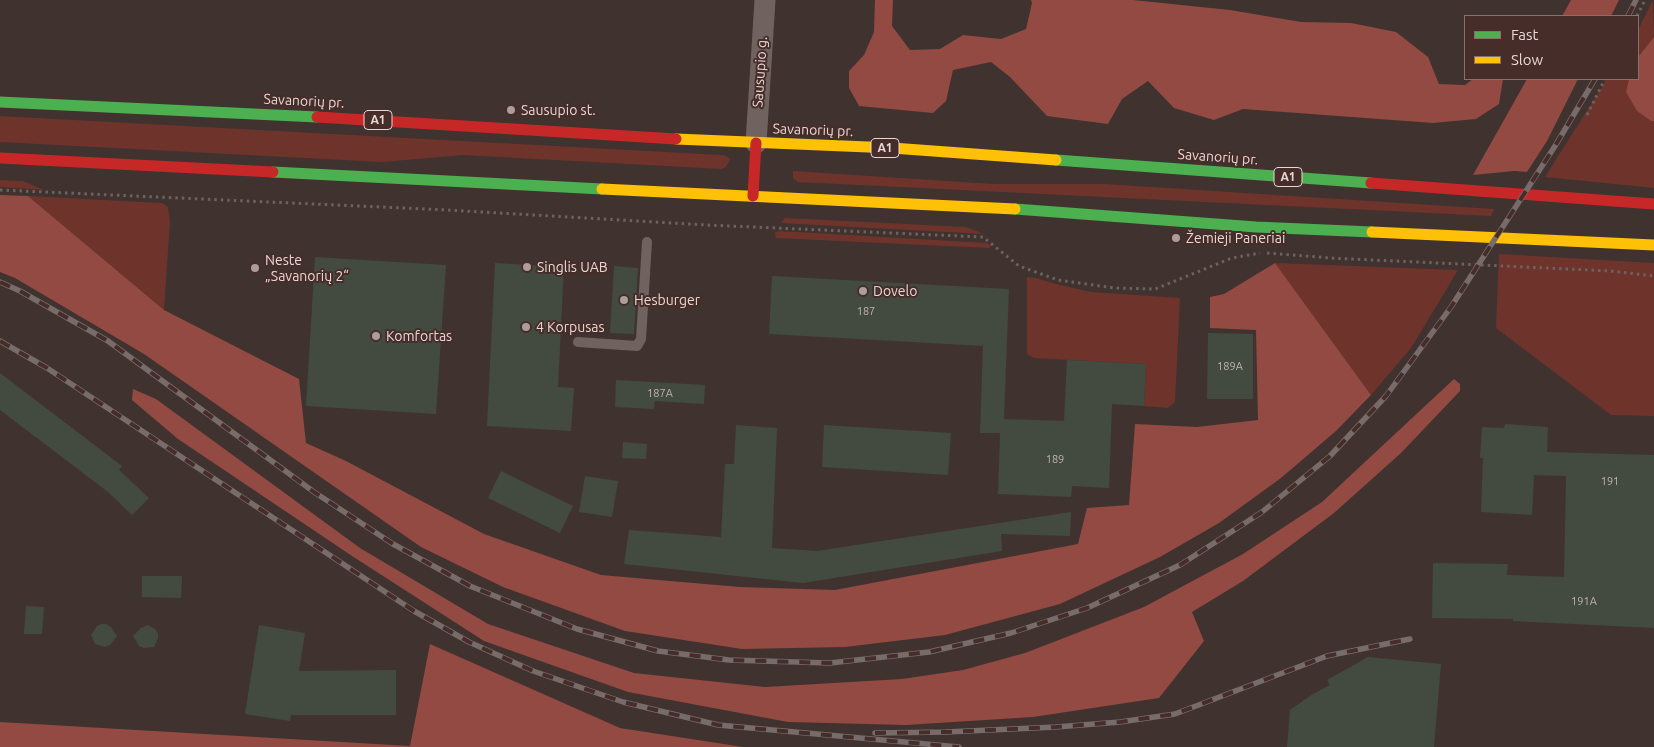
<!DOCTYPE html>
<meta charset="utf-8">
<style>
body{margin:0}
#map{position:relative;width:1654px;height:747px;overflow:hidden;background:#40322f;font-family:Ubuntu,sans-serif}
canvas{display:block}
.legend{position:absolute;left:1464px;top:15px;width:175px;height:65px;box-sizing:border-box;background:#462d29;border:1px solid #87716d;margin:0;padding:6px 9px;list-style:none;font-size:15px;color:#e8d7d4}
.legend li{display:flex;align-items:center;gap:10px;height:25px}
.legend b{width:25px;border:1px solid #87716d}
</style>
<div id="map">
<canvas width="1654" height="747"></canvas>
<ul class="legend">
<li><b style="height:6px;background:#4caf50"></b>Fast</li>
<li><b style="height:6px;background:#ffc107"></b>Slow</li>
</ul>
</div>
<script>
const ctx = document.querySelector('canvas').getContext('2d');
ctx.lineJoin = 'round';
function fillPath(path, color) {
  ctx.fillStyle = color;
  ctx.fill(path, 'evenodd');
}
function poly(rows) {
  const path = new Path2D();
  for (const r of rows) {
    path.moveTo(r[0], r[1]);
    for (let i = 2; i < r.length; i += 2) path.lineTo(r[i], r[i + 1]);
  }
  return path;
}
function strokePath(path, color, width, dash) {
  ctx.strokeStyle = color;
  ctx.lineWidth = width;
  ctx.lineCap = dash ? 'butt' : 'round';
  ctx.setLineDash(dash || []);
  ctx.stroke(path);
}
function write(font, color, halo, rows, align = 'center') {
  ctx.font = font + ' Ubuntu,sans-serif';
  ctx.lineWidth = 4;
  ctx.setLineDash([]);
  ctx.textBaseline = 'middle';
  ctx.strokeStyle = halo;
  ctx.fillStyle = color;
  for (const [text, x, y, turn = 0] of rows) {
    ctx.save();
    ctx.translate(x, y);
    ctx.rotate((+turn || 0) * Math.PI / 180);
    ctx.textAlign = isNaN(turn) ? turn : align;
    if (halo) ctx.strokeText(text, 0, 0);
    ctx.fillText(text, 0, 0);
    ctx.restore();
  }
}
const green = poly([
 [1653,0,1654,37,1638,57,1638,30],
 [1607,79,1629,79,1627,92,1637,111,1651,121,1654,121,1654,188,1545,177],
 [0,116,721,155,726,156,730,159,726,167,721,169,463,155,382,162,0,142],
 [793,171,993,184,1105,184,1494,209,1491,216,798,182,793,178],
 [0,180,23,181,44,190,0,187],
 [28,196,162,203,168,207,170,221,164,310],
 [785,218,966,227,984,234,781,223],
 [779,231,987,243,991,246,989,248,776,238,775,233],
 [1499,254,1654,263,1654,416,1611,415,1496,328],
 [1275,263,1458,270,1411,348,1371,395],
 [1027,277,1036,278,1056,284,1091,292,1180,298,1175,402,1168,408,1144,406,1146,364,1034,358,1027,354]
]);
const forest = poly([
 [875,0,893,0,892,26,910,50,940,49,963,35,1001,39,1026,29,1032,3,1031,0,1133,0,1230,10,1301,22,1351,23,1396,32,1428,57,1439,84,1465,85,1473,79,1503,79,1499,104,1476,119,1433,123,1243,109,1214,120,1174,108,1148,81,1122,99,1108,124,1047,116,1010,77,991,62,953,70,946,101,933,113,859,106,849,88,849,71,864,55,874,32],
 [1571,0,1619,0,1611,16,1562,16],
 [1654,37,1654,121,1651,121,1637,111,1626,92,1629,79,1638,79,1638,57],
 [1527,79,1578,79,1547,141,1527,172,1514,171,1473,175],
 [0,195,28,196,164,310,299,379,306,443,346,461,484,534,601,575,740,587,835,590,1078,544,1087,508,1129,505,1135,424,1197,427,1258,420,1256,330,1210,328,1210,297,1224,294,1275,263,1371,395,1336,431,1281,478,1219,523,1160,557,1060,604,945,635,845,647,742,649,625,631,503,587,421,547,144,354,15,278,0,272],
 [1454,379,1460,384,1460,391,1401,453,1334,513,1243,581,1192,612,1204,641,1159,698,1033,717,906,725,788,722,628,692,484,641,352,556,178,439,132,400,133,389,156,399,360,548,488,624,634,673,765,687,902,679,963,670,1025,653,1144,607,1243,554,1322,502],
 [430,644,620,728,743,747,0,747,0,722,410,746]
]);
const building = poly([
 [315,257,446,265,436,414,306,406],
 [495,263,564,267,558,387,574,388,571,431,487,426],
 [614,266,638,268,634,334,610,333],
 [772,276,1009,289,1004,419,1064,421,1067,360,1146,364,1144,406,1112,404,1109,488,1072,486,1071,497,998,494,1000,433,980,433,983,346,769,334],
 [1208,333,1253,334,1253,399,1207,399],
 [0,373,122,466,119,470,149,498,132,515,108,492,0,410],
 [616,380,705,385,704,404,655,401,654,409,615,407],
 [1505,424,1548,427,1547,452,1654,455,1654,628,1513,621,1513,619,1432,618,1433,563,1508,564,1507,575,1564,577,1566,476,1534,475,1532,515,1481,512,1483,458,1480,458,1482,427,1504,428],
 [736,425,777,428,772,548,817,551,1071,512,1070,536,1001,534,1002,551,803,583,624,564,629,530,721,537,725,464,734,464],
 [824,425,951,433,948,475,822,467],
 [623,442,647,444,646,459,622,458],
 [501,471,573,506,560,533,488,498],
 [585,476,618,481,612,517,579,512],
 [142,576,182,576,181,598,142,597],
 [26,606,44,607,42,634,24,634],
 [101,624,106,624,111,627,117,636,110,645,105,647,95,644,91,635,97,626],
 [148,625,155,629,158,633,158,638,154,647,144,648,139,646,133,636,141,628],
 [259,625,305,633,299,671,396,670,396,715,291,715,290,721,245,714],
 [1368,657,1441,664,1434,747,1287,747,1290,710,1313,694,1330,685,1327,680]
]);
const path = poly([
 [1637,16,1645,0],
 [1587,115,1605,79],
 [0,190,448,210,707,225,983,237,1019,266,1058,280,1114,288,1155,289,1232,258,1260,253],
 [1267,253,1330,258,1611,271,1654,276]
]);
const lane = poly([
 [578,342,637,346,641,339,647,242]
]);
const street = poly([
 [756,143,765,0]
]);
const fast = poly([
 [0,102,317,117],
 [1056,160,1371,183],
 [273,172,602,189],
 [1015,209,1256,227,1372,232]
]);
const slow = poly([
 [676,139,892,148,1056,160],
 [602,189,1015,209],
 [1372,232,1654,245]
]);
const jam = poly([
 [317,117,676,139],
 [0,158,273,172],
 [1371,183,1654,204],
 [753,196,756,143]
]);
const rail = poly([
 [1628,16,1636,0],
 [0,282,20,291,108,341,314,492,393,544,470,586,577,629,658,651,729,660,830,663,929,652,1011,633,1087,608,1180,565,1262,512,1330,456,1386,396,1451,307,1555,146,1595,79],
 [0,341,47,368,414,611,469,642,533,671,623,702,718,725,959,747],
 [875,733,946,732,1056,727,1120,722,1175,714,1327,656,1410,639]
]);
const markers = [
 [511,110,5,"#ad9d9a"],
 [1176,238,5,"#ad9d9a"],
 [527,267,5,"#ad9d9a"],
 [255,268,5,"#ad9d9a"],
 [863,291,5,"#ad9d9a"],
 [624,300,5,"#ad9d9a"],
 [526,327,5,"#ad9d9a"],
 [376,336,5,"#ad9d9a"]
];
const numberNames = [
 ["187",866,311],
 ["189A",1230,366],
 ["187A",660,393],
 ["189",1055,459],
 ["191",1610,481],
 ["191A",1584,601]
];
const shields = [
 [378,120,28],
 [885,148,28],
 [1288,177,28]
];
const shieldNames = [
 ["A1",378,120],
 ["A1",885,148],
 ["A1",1288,177]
];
const streetNames = [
 ["Sausupio g.",760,72,-86],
 ["Savanorių pr.",304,101,3],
 ["Savanorių pr.",813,130,2],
 ["Savanorių pr.",1218,157,4]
];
const poiNames = [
 ["Sausupio st.",521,110],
 ["Žemieji Paneriai",1186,238],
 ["Neste",265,260],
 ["„Savanorių 2“",265,276],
 ["Singlis UAB",537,267],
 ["Dovelo",873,291],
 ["Hesburger",634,300],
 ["4 Korpusas",536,327],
 ["Komfortas",386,336]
];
fillPath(green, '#6e342c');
fillPath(forest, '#924a42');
fillPath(building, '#434b40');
strokePath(path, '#6d625f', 3, [2.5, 4]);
strokePath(lane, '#6f625f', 10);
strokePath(street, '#6f625f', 21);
strokePath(fast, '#4caf50', 11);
strokePath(slow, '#ffc107', 11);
strokePath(jam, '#c62828', 11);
strokePath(rail, '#776c6a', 5.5);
strokePath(rail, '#462d29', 4, [11]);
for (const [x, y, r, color] of markers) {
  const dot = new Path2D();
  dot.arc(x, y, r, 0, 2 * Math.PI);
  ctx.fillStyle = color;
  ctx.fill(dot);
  strokePath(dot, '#462d29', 2);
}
write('11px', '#bfb4af', null, numberNames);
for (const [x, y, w] of shields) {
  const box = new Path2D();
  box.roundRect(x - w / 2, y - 9.5, w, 19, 4);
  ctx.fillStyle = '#462d29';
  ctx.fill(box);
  strokePath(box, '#e8d7d4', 1);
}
write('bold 12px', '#e8d7d4', null, shieldNames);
write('14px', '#e8d7d4', '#462d29', streetNames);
write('14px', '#e8d7d4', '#462d29', poiNames, 'left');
</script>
